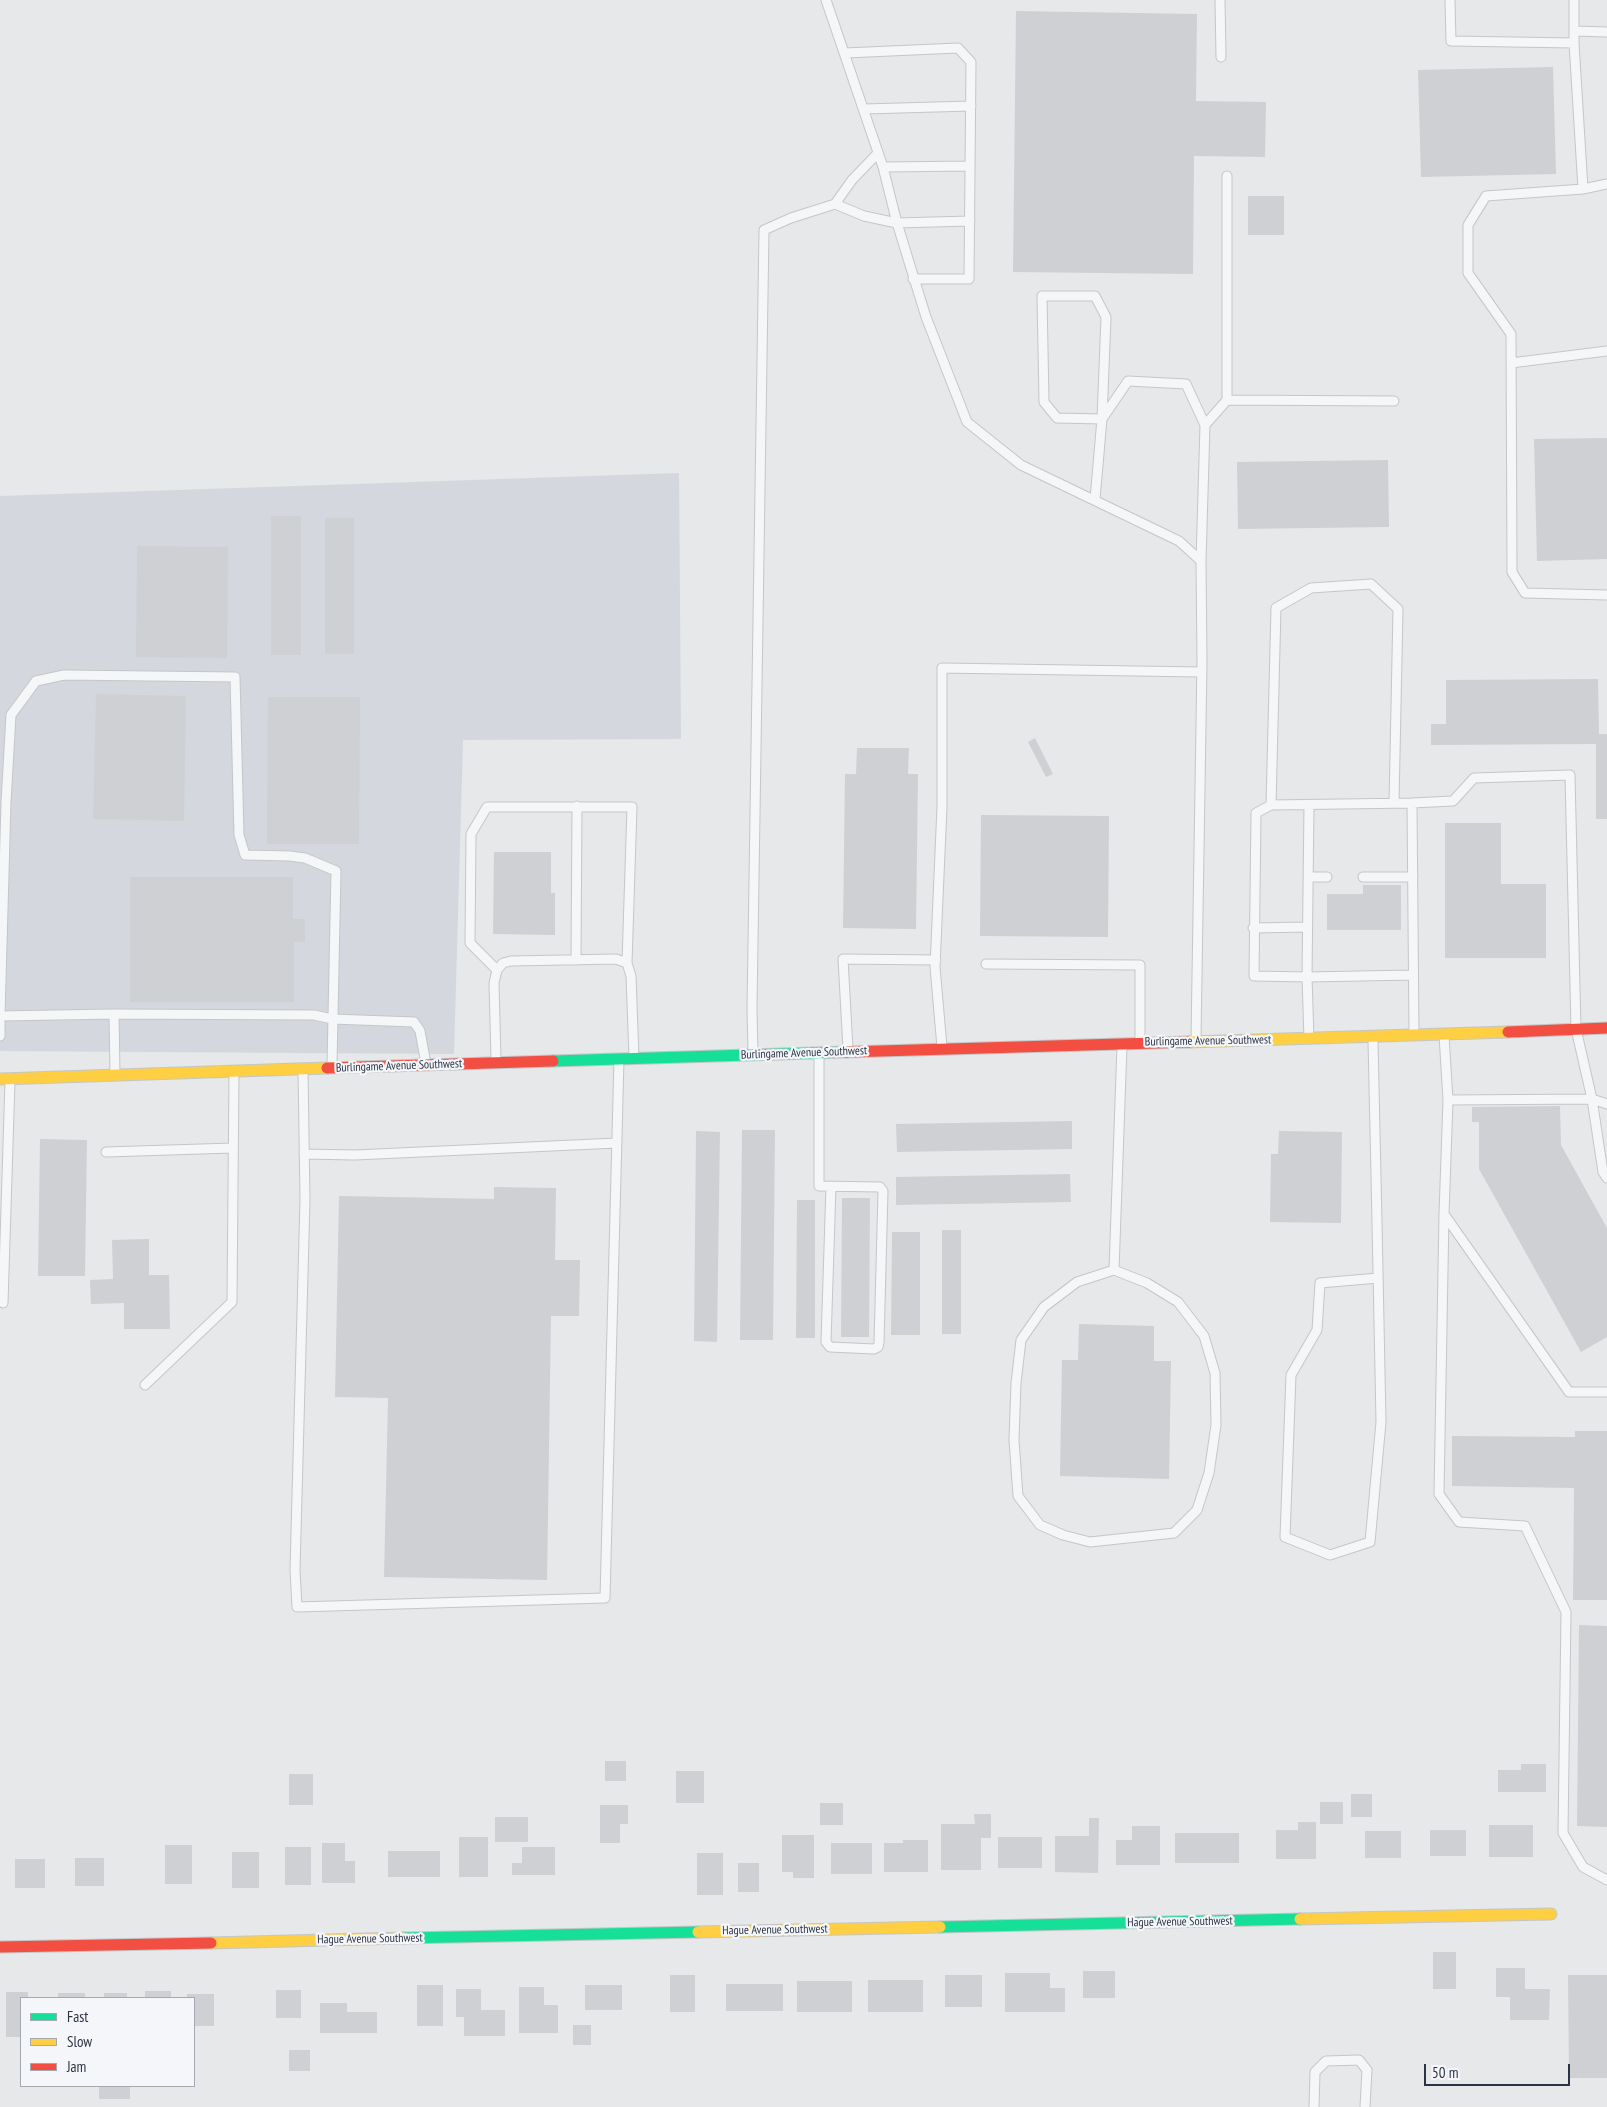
<!DOCTYPE html>
<style>
body{margin:0}
#map{position:relative;width:1607px;height:2107px;overflow:hidden;background:#e6e8ea;font-family:"PT Sans Narrow",sans-serif}
canvas{display:block}
.legend{position:absolute;left:20px;top:1997px;width:175px;height:90px;box-sizing:border-box;background:#f4f6f9;border:1px solid #a4a8b1;margin:0;padding:6px 9px;list-style:none;font-size:15px;color:#2b3445}
.legend li{display:flex;align-items:center;gap:10px;height:25px}
.legend b{width:25px;border:1px solid #a4a8b1}
.scale{position:absolute;left:1424px;top:2064px;width:146px;height:22px;box-sizing:border-box;border:2px solid #2b3445;border-top:0;padding-left:6px;font-size:15px;line-height:18px;white-space:nowrap;color:#2b3445;-webkit-text-stroke:4px #f4f6f9;paint-order:stroke}
</style>
<div id="map">
<canvas width="1607" height="2107"></canvas>
<ul class="legend">
<li><b style="height:6px;background:#16e098"></b>Fast</li>
<li><b style="height:6px;background:#ffcf43"></b>Slow</li>
<li><b style="height:6px;background:#f24e42"></b>Jam</li>
</ul>
<div class="scale">50 m</div>
</div>
<script>
const ctx = document.querySelector('canvas').getContext('2d');
ctx.lineJoin = 'round';
function fillPath(path, color) {
  ctx.fillStyle = color;
  ctx.fill(path, 'evenodd');
}
function poly(rows) {
  const path = new Path2D();
  for (const r of rows) {
    path.moveTo(r[0], r[1]);
    for (let i = 2; i < r.length; i += 2) path.lineTo(r[i], r[i + 1]);
  }
  return path;
}
function strokePath(path, color, width, dash) {
  ctx.strokeStyle = color;
  ctx.lineWidth = width;
  ctx.lineCap = dash ? 'butt' : 'round';
  ctx.setLineDash(dash || []);
  ctx.stroke(path);
}
function write(font, color, halo, rows, align = 'center') {
  ctx.font = font + ' "PT Sans Narrow",sans-serif';
  ctx.lineWidth = 4.5;
  ctx.setLineDash([]);
  ctx.textBaseline = 'middle';
  ctx.strokeStyle = halo;
  ctx.fillStyle = color;
  for (const [text, x, y, turn = 0] of rows) {
    ctx.save();
    ctx.translate(x, y);
    ctx.rotate((+turn || 0) * Math.PI / 180);
    ctx.textAlign = isNaN(turn) ? turn : align;
    if (halo) ctx.strokeText(text, 0, 0);
    ctx.fillText(text, 0, 0);
    ctx.restore();
  }
}
const built = poly([
 [679,473,681,739,463,740,454,1054,0,1051,0,496]
]);
const building = poly([
 [1016,11,1197,14,1196,101,1266,102,1265,157,1194,156,1193,274,1013,272],
 [1553,67,1556,174,1421,177,1418,70],
 [1248,196,1284,196,1284,235,1248,235],
 [1607,438,1607,559,1537,561,1534,439],
 [1388,460,1389,527,1238,529,1237,462],
 [271,516,301,516,301,655,271,655],
 [325,518,354,518,354,654,325,654],
 [137,546,228,547,227,658,136,657],
 [1598,679,1599,734,1607,734,1607,819,1596,819,1596,744,1431,745,1431,724,1446,724,1446,680],
 [96,694,186,696,184,821,93,819],
 [268,697,360,697,359,844,267,844],
 [1035,738,1053,774,1046,777,1028,742],
 [857,748,909,748,908,774,918,774,916,929,843,928,845,774,856,774],
 [981,815,1109,816,1108,937,980,936],
 [1445,823,1501,823,1501,884,1546,884,1546,958,1445,958],
 [494,852,551,852,551,893,555,893,555,935,493,934],
 [130,877,293,877,293,919,305,919,305,942,294,942,294,1002,130,1002],
 [1363,885,1401,885,1401,930,1327,930,1327,894,1363,894],
 [1560,1106,1561,1145,1607,1228,1607,1337,1581,1352,1479,1169,1479,1122,1472,1122,1472,1107],
 [1072,1121,1072,1149,897,1152,896,1124],
 [742,1130,775,1130,773,1340,740,1340],
 [696,1131,720,1132,717,1342,694,1341],
 [1279,1131,1342,1132,1341,1223,1270,1222,1271,1154,1278,1154],
 [40,1139,87,1140,85,1276,38,1276],
 [1070,1174,1071,1202,896,1205,896,1177],
 [494,1187,556,1188,555,1260,580,1260,579,1316,551,1316,547,1580,384,1577,388,1398,335,1397,339,1196,494,1199],
 [842,1198,870,1198,869,1337,841,1337],
 [797,1200,815,1200,815,1338,796,1338],
 [942,1230,961,1230,961,1334,942,1334],
 [892,1232,920,1232,920,1335,891,1335],
 [149,1239,149,1275,169,1275,170,1329,124,1329,124,1303,91,1304,90,1280,113,1279,112,1240],
 [1079,1324,1154,1326,1154,1361,1171,1361,1169,1479,1060,1476,1062,1360,1078,1360],
 [1575,1431,1607,1431,1607,1600,1573,1600,1574,1488,1452,1486,1452,1436,1575,1437],
 [1579,1625,1607,1626,1607,1827,1577,1826],
 [605,1761,626,1761,626,1781,605,1781],
 [1521,1764,1546,1764,1546,1792,1498,1792,1498,1770,1521,1770],
 [676,1771,704,1771,704,1803,676,1803],
 [289,1774,313,1774,313,1805,289,1805],
 [1351,1794,1372,1794,1372,1817,1351,1817],
 [1320,1802,1343,1802,1343,1824,1320,1824],
 [820,1803,843,1803,843,1825,820,1825],
 [600,1805,628,1805,628,1824,620,1824,620,1843,600,1843],
 [974,1814,991,1814,991,1838,981,1838,981,1870,941,1870,941,1824,975,1824],
 [495,1817,528,1817,528,1842,495,1842],
 [1089,1818,1099,1818,1098,1873,1055,1872,1055,1836,1089,1836],
 [1298,1822,1316,1822,1316,1859,1276,1859,1276,1830,1298,1830],
 [1489,1825,1533,1825,1533,1857,1489,1857],
 [1132,1826,1160,1826,1160,1865,1116,1865,1116,1840,1132,1840],
 [1430,1830,1466,1830,1466,1856,1430,1856],
 [1365,1831,1401,1831,1401,1858,1365,1858],
 [1175,1833,1239,1833,1239,1863,1175,1863],
 [782,1835,814,1835,814,1878,793,1878,793,1872,782,1872],
 [459,1837,488,1837,488,1877,459,1877],
 [998,1837,1042,1837,1042,1868,998,1868],
 [903,1840,928,1840,928,1872,884,1872,884,1843,903,1843],
 [322,1843,345,1843,345,1861,355,1861,355,1883,322,1883],
 [831,1843,872,1843,872,1874,831,1874],
 [165,1845,192,1845,192,1884,165,1884],
 [285,1847,311,1847,311,1885,285,1885],
 [522,1847,555,1847,555,1875,512,1875,512,1863,522,1863],
 [388,1851,440,1851,440,1877,388,1877],
 [232,1852,259,1852,259,1888,232,1888],
 [697,1853,723,1853,723,1895,697,1895],
 [75,1858,104,1858,104,1886,75,1886],
 [15,1859,45,1859,45,1888,15,1888],
 [738,1863,759,1863,759,1892,738,1892],
 [1433,1952,1456,1952,1456,1989,1433,1989],
 [1496,1968,1525,1968,1525,1989,1550,1989,1549,2020,1510,2020,1510,1997,1496,1997],
 [1083,1971,1115,1971,1115,1998,1083,1998],
 [1005,1973,1050,1973,1050,1988,1065,1988,1065,2012,1005,2012],
 [670,1975,695,1975,695,2012,670,2012],
 [945,1975,982,1975,982,2007,945,2007],
 [1568,1975,1607,1975,1607,2078,1569,2078],
 [868,1980,923,1980,923,2012,868,2012],
 [797,1981,852,1981,852,2012,797,2012],
 [726,1984,783,1984,783,2011,726,2011],
 [417,1985,443,1985,443,2026,417,2026],
 [585,1985,622,1985,622,2010,585,2010],
 [519,1987,544,1987,544,2005,558,2005,558,2033,519,2033],
 [456,1989,481,1989,481,2010,505,2010,505,2036,464,2036,464,2017,456,2017],
 [276,1990,301,1990,301,2018,276,2018],
 [145,1991,171,1991,171,1998,145,1998],
 [6,1992,28,1992,28,1998,21,1998,21,2037,6,2037],
 [58,1993,85,1993,85,1998,58,1998],
 [104,1993,127,1993,127,1998,104,1998],
 [187,1994,214,1994,214,2026,194,2026,194,1998,187,1998],
 [320,2003,347,2003,347,2012,377,2012,377,2033,320,2033],
 [573,2025,591,2025,591,2045,573,2045],
 [289,2050,310,2050,310,2071,289,2071],
 [99,2086,130,2086,130,2099,99,2099]
]);
const lane = poly([
 [826,0,883,167,897,223,926,317,967,422,1021,465,1179,541,1201,561,1202,662,1196,1039],
 [1220,0,1221,57],
 [1450,0,1451,41,1574,43],
 [1574,0,1574,43,1583,189,1607,184],
 [1575,31,1607,32],
 [845,53,958,48,971,62,969,279,913,279],
 [864,109,971,106],
 [883,167,970,166],
 [1227,176,1227,400,1394,401],
 [1583,189,1486,196,1468,225,1468,273,1511,334,1512,572,1525,593,1607,595],
 [835,204,852,180,878,153],
 [1042,296,1095,296,1106,317,1102,419,1057,418,1044,402,1042,296],
 [1511,363,1607,351],
 [1095,499,1102,419,1128,381,1186,384,1205,425],
 [1201,561,1205,425,1227,400],
 [1412,803,1453,801,1474,778,1570,775,1576,1029,1592,1099,1603,1172,1607,1178],
 [1271,805,1276,608,1311,588,1371,584,1398,609,1394,803],
 [1309,805,1307,977,1413,975],
 [1308,877,1327,877],
 [1363,877,1413,877],
 [1253,928,1307,927],
 [576,960,577,806],
 [986,964,1140,965,1140,1043],
 [497,970,470,943,471,834,487,807,632,807,627,963],
 [114,1014,314,1015,332,1019,414,1022,420,1031,426,1064],
 [0,1016,6,802,11,715,36,681,64,675,235,677,239,835,245,855,290,856,305,858,336,871,332,1065],
 [1444,1035,1448,1100,1444,1214,1569,1392,1607,1392],
 [0,1036,0,1016,114,1014,115,1074],
 [1309,1039,1307,977,1254,976,1256,813,1271,805,1412,803,1414,1035],
 [1373,1040,1377,1222,1381,1422,1370,1542,1330,1555,1285,1537,1291,1375,1317,1330,1320,1283,1378,1278],
 [942,1047,935,967,942,807,942,668,1201,672],
 [848,1049,843,959,936,960],
 [753,1052,752,1009,764,230,791,218,835,204,864,216,897,223,970,221],
 [819,1054,819,1186,880,1187,883,1191,879,1343,878,1347,874,1349,830,1347,826,1342,831,1186],
 [496,1060,494,983,497,970,503,963,511,961,616,959,627,963,631,976,634,1057],
 [303,1070,305,1200,295,1570,297,1607,605,1598,619,1059],
 [1448,1100,1592,1099,1607,1104],
 [106,1152,233,1148],
 [304,1154,355,1155,617,1143],
 [1444,1214,1439,1494,1459,1522,1525,1526,1566,1612,1563,1833,1583,1867,1607,1880],
 [1114,1270,1147,1283,1178,1302,1204,1336,1215,1373,1216,1425,1209,1473,1197,1510,1174,1533,1090,1542,1063,1535,1040,1525,1018,1496,1014,1440,1016,1383,1021,1340,1044,1307,1077,1282,1114,1270,1122,1046],
 [3,1303,10,1081],
 [145,1385,232,1302,234,1072],
 [1314,2107,1315,2072,1326,2061,1359,2060,1367,2070,1365,2107]
]);
const fast = poly([
 [553,1061,846,1052],
 [940,1927,1300,1919],
 [404,1938,698,1932]
]);
const slow = poly([
 [1189,1042,1508,1032],
 [0,1079,327,1068],
 [1300,1919,1551,1914],
 [698,1932,940,1927],
 [211,1943,404,1938]
]);
const jam = poly([
 [1508,1032,1607,1028],
 [846,1052,1189,1042],
 [327,1068,553,1061],
 [0,1947,211,1943]
]);
const streetNames = [
 ["Burlingame Avenue Southwest",1208,1041,-1],
 ["Burlingame Avenue Southwest",804,1053,-2],
 ["Burlingame Avenue Southwest",399,1066,-2],
 ["Hague Avenue Southwest",1180,1922,-1],
 ["Hague Avenue Southwest",775,1930,-1],
 ["Hague Avenue Southwest",370,1939,-1]
];
fillPath(built, '#d4d7dd');
fillPath(building, '#ced0d3');
strokePath(lane, '#c4c6c8', 11);
strokePath(fast, '#c4c6c8', 13);
strokePath(slow, '#c4c6c8', 13);
strokePath(jam, '#c4c6c8', 13);
strokePath(lane, '#f5f6f7', 9);
strokePath(fast, '#16e098', 11);
strokePath(slow, '#ffcf43', 11);
strokePath(jam, '#f24e42', 11);
write('12px', '#2b3445', '#f4f6f9', streetNames);
</script>
